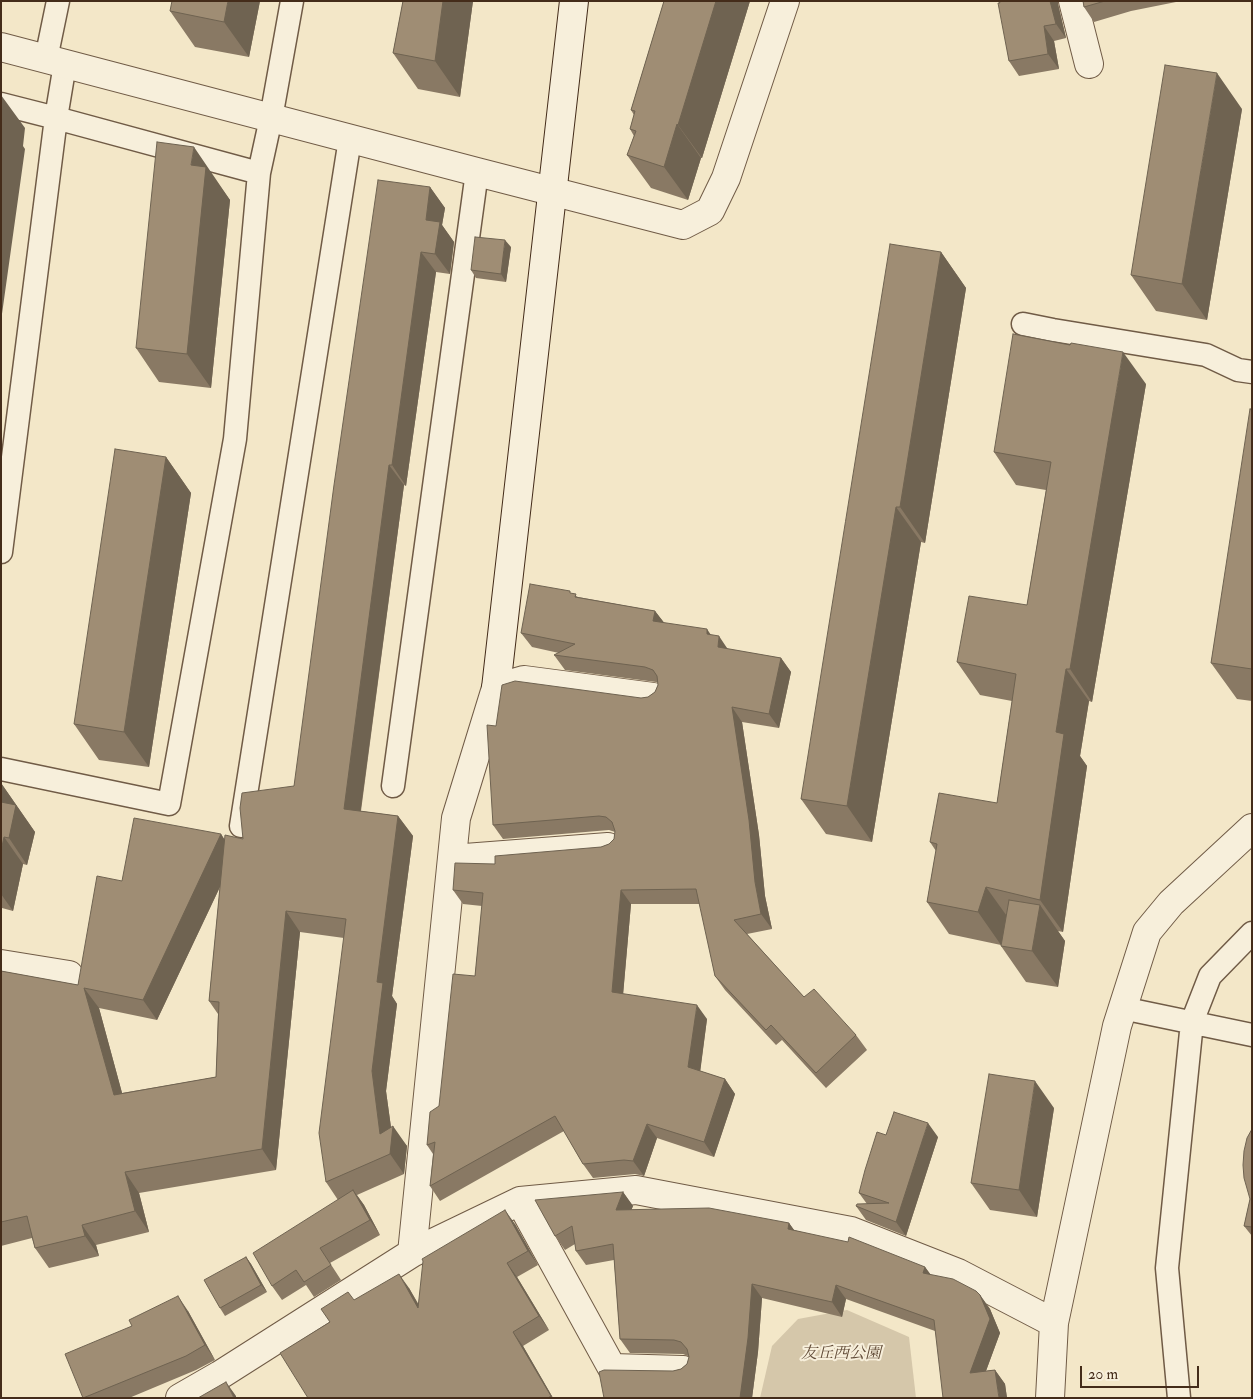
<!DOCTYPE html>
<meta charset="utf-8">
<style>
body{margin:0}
#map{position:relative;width:1253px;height:1399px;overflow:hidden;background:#f3e7c8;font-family:"IM FELL Double Pica",serif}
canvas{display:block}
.frame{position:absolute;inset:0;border:2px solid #442c1a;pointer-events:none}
.scale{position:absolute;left:1080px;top:1366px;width:119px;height:22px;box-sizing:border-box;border:2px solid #442c1a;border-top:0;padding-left:6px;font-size:15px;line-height:18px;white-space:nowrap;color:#442c1a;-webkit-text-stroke:4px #f7efdb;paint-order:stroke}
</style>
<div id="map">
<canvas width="1253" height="1399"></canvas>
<div class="frame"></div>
<div class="scale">20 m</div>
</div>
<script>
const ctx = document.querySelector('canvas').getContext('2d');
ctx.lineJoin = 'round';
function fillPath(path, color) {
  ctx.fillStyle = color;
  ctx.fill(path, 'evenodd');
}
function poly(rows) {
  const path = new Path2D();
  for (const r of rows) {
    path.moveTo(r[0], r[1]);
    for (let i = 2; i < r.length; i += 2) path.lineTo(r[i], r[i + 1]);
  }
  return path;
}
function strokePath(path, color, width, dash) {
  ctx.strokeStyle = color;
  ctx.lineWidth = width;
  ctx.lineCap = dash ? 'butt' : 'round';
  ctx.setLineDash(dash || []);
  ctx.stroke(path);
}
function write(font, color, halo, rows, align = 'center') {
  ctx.font = font + ' "IM FELL Double Pica","Noto Serif JP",serif';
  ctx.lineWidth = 4;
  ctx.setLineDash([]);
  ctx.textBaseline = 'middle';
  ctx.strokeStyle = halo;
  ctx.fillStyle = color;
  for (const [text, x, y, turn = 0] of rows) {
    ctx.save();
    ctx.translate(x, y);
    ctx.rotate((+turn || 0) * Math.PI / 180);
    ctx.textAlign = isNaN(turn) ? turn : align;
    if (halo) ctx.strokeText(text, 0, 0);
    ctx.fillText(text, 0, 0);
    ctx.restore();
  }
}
const green = poly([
 [847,1310,909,1337,916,1398,760,1398,772,1346,798,1319]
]);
const lane = poly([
 [46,59,58,1],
 [1,104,56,118,259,173],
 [1023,324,1053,330,1206,355,1238,370,1252,372],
 [1,552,56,118,65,64],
 [1,769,169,804,235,439,259,173,271,118,292,1],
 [393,786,477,172],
 [241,826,350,139],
 [1122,1008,1252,1035],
 [1179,1398,1167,1268,1192,1022,1210,976,1252,933]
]);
const street = poly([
 [1073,1,1089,64],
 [1,47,477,172,683,225,710,211,726,178,785,1],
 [452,859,608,847],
 [1,964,69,975],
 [520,1201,612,1368,683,1370],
 [412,1253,456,818,496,688,524,680,653,697],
 [180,1398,220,1375,412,1253,520,1201,636,1190,851,1231,958,1273,1054,1323],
 [1050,1398,1054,1323,1117,1026,1147,932,1171,903,1252,828]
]);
const secondary = poly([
 [496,688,574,1]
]);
const wall = poly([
 [260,1,249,57,195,47,170,11],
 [403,1,473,1,460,97,418,89,393,53],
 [664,1,750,1,702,158,701,158,688,200,651,188,627,155,634,136,630,129,634,115,631,110],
 [999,1,1058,1,1058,4,1066,38,1054,41,1059,69,1019,76,1009,61],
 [1083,1,1181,1,1131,11,1094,22,1084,7],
 [1242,109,1207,320,1156,311,1131,275],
 [217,181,217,182,230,200,211,388,159,382,136,348],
 [430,187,445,208,442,225,454,242,450,274,436,272,406,486,404,485,361,811,398,816,413,836,392,996,397,1004,386,1091,391,1127,407,1146,404,1174,357,1195,364,1205,380,1235,330,1263,341,1280,314,1297,306,1285,282,1300,272,1286,338,1200,326,1182,344,938,300,932,276,1170,139,1193,149,1232,96,1245,99,1256,49,1268,35,1248,32,1238,1,1246,1,971,78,985,122,881,221,834,224,840,243,839,294,786],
 [220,887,209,1001,218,1014,216,1077,122,1093,99,1008,157,1020],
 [511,247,506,282,476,278,471,270],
 [941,252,966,288,925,543,921,542,872,842,826,834,801,799],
 [1146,384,1092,702,1089,701,1080,756,1087,766,1063,932,1058,931,1065,941,1058,987,1026,982,1001,946,1002,941,1001,945,949,934,927,902,936,851,930,842,997,803,1012,701,980,695,957,662,1027,605,1046,490,1016,485,994,452],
 [1252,409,1252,701,1237,699,1211,663],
 [166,457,191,493,149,767,99,760,74,724],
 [572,594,578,597,655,611,664,623,711,635,728,649,781,658,791,672,779,728,742,722,759,835,765,896,772,929,747,934,804,997,856,1035,867,1050,826,1088,782,1040,776,1045,725,990,715,976,700,904,631,904,623,994,707,1019,700,1071,725,1079,735,1094,714,1157,657,1138,644,1176,635,1174,593,1178,583,1164,564,1131,440,1201,430,1186,433,1154,427,1145,439,1106,475,976,482,906,463,904,453,890,495,864,601,847,609,844,614,839,615,832,609,830,503,839,493,825,496,726,648,697,655,692,658,685,658,683,656,682,565,670,554,655,559,653,532,647,521,633],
 [1,783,35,832,27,865,23,864,13,911,2,908,1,912],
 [1054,1108,1037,1217,990,1210,971,1183],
 [1252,1129,1252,1236,1244,1226,1250,1199],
 [886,1135,938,1137,906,1236,866,1220,856,1206,867,1204,859,1193],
 [623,1192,633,1206,631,1210,789,1223,794,1230,925,1267,931,1275,980,1295,990,1309,1000,1333,986,1371,995,1370,1005,1384,1007,1398,935,1331,846,1299,842,1317,762,1298,758,1352,752,1398,604,1398,673,1371,681,1369,687,1364,689,1357,688,1356,683,1354,630,1353,620,1339,614,1260,586,1265,576,1251,575,1244,565,1250,555,1236],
 [515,1224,538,1265,517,1277,549,1330,523,1346,553,1398,308,1398,330,1322,354,1300,409,1288,419,1305],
 [246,1257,251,1264,267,1292,225,1316,220,1308],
 [188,1311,215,1360,196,1370,129,1398,83,1398]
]);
const shadedWall = poly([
 [228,1,260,1,249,57,224,22],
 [443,1,473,1,460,97,435,61],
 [716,1,750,1,702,158,678,125],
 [1050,1,1058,1,1058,4,1066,38,1056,24],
 [1044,26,1054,41,1059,69,1048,54],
 [1217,73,1242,109,1207,320,1182,284],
 [1,95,25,128,23,146,25,149,1,321],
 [677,124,701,158,688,200,664,167],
 [194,147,230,200,211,388,187,354,191,165],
 [430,187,445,208,442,225,454,242,450,274,435,254,426,220],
 [505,240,511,247,506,282,501,274],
 [421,252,436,272,406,486,392,465],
 [941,252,966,288,925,543,900,507],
 [1123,352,1146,384,1092,702,1070,669],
 [166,457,191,493,149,767,124,732],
 [389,465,404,485,358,830,344,809],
 [896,507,921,542,872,842,847,806],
 [655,611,666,625,653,621],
 [707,629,717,644,707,634],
 [719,636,729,651,718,647],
 [781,658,791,672,779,728,769,714],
 [1066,669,1089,701,1080,756,1087,766,1063,932,1040,900,1056,732],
 [732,707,742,722,759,835,765,896,772,929,761,914,755,882],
 [1,783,35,832,27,865,9,838,1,808],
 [398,816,413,836,392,996,397,1004,386,1091,392,1135,393,1126,407,1146,404,1174,390,1154,380,1134,372,1071,377,982],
 [221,834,235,855,157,1020,143,1000],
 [4,837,23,864,13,911,1,894,1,851],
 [986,887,1009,919,1001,945,978,912],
 [621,890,631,904,622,1007,612,992],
 [1040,905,1065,941,1058,987,1032,951],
 [286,911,300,932,276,1170,262,1149],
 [84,988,99,1008,128,1115,114,1095],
 [697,1005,707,1019,699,1081,688,1067],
 [725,1079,735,1094,714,1157,704,1142],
 [1035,1081,1054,1108,1037,1217,1019,1190],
 [928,1123,938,1137,906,1236,896,1222],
 [647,1124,657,1138,644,1176,633,1161],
 [125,1172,139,1193,149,1232,135,1211],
 [353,1190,364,1205,380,1235,370,1220],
 [623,1192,633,1206,626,1224,616,1210],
 [505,1210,515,1224,538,1265,528,1251],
 [789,1223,799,1237,788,1229],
 [82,1225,96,1245,99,1256,85,1236],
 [246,1257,251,1264,267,1292,261,1285],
 [507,1263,517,1277,549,1330,539,1316],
 [925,1267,935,1281,923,1273],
 [399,1274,409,1288,428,1322,418,1308],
 [752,1284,762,1298,758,1352,752,1398,740,1398],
 [836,1285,846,1299,842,1317,832,1302],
 [980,1295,990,1309,1000,1333,980,1387,970,1373],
 [178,1296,188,1311,215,1360,205,1345],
 [513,1332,523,1346,553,1398,552,1398,551,1396],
 [995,1370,1005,1384,1007,1398,999,1398],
 [226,1382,236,1396,236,1398,234,1398]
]);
const building = poly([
 [172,1,228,1,224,22,170,11,172,1],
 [403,1,443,1,435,61,393,53,403,1],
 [664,1,716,1,678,125,677,124,664,167,627,155,636,131,630,129,635,111,631,110,664,1],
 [999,1,1050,1,1056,24,1044,26,1048,54,1009,61,998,3,1000,3,999,1],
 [1083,1,1105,1,1084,7,1083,1],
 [1165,65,1217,73,1182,284,1131,275,1165,65],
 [157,142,194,147,191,165,206,167,187,354,136,348,157,142],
 [378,180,430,187,426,220,440,222,435,254,421,252,392,465,389,465,344,809,398,816,377,982,383,983,372,1071,380,1134,393,1126,390,1154,326,1182,319,1133,346,919,286,911,262,1149,125,1172,135,1211,82,1225,85,1236,35,1248,27,1216,1,1222,1,971,78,985,97,876,122,881,134,818,221,834,143,1000,84,988,114,1095,216,1077,219,1002,209,1001,225,835,243,839,240,808,242,793,294,786,334,485,378,180],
 [475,237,505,240,501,274,471,270,475,237],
 [890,244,941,252,900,507,896,507,847,806,801,799,890,244],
 [1013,334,1070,345,1071,343,1123,352,1070,669,1066,669,1056,732,1064,734,1040,900,986,887,978,912,927,902,937,844,930,842,939,793,997,803,1016,674,957,662,969,596,1027,605,1051,462,994,452,1013,334],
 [1250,409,1252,409,1252,669,1211,663,1250,409],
 [115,449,166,457,124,732,74,724,115,449],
 [530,584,570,591,570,593,576,594,575,597,655,611,653,621,707,629,707,634,719,636,718,647,781,658,769,714,732,707,749,820,755,882,761,914,734,920,804,997,814,989,856,1035,816,1073,771,1025,766,1030,715,976,696,889,621,890,612,992,697,1005,688,1067,725,1079,704,1142,647,1124,633,1161,624,1160,583,1164,555,1116,430,1186,435,1142,427,1145,430,1112,439,1106,453,974,475,976,483,893,453,890,455,863,495,864,495,856,601,847,609,844,614,839,615,831,612,822,606,817,599,816,493,825,487,725,496,726,502,685,515,681,641,698,648,697,655,692,658,685,657,676,653,670,645,667,554,655,575,644,521,633,530,584],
 [1,802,16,805,9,838,4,837,1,851,1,802],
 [1009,900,1040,905,1032,951,1001,946,1009,900],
 [989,1074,1035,1081,1019,1190,971,1183,989,1074],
 [894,1112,928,1123,896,1222,856,1206,857,1204,889,1203,859,1193,865,1170,877,1132,886,1135,894,1112],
 [1252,1129,1252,1227,1244,1226,1250,1199,1244,1178,1243,1165,1244,1151,1247,1138,1252,1129],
 [353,1190,370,1220,320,1248,331,1265,304,1282,296,1270,272,1286,253,1253,353,1190],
 [623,1192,616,1210,709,1208,789,1223,788,1229,848,1242,849,1237,925,1267,923,1273,953,1279,976,1291,980,1295,990,1319,970,1373,995,1370,999,1398,943,1398,934,1320,836,1285,832,1302,752,1284,748,1338,740,1398,604,1398,599,1372,604,1370,673,1371,681,1369,687,1364,689,1357,687,1349,681,1342,674,1340,620,1339,613,1244,576,1251,572,1226,555,1236,535,1200,623,1192],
 [505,1210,528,1251,507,1263,539,1316,513,1332,551,1396,548,1398,308,1398,280,1353,330,1322,321,1309,348,1292,354,1300,399,1274,418,1308,423,1261,422,1259,505,1210],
 [246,1257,261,1285,220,1308,204,1280,246,1257],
 [178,1296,205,1345,186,1356,83,1398,65,1354,132,1326,129,1320,178,1296],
 [226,1382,234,1398,198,1398,226,1382]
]);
const parkNames = [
 ["友丘西公園",841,1355]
];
fillPath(green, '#d5c7aa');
strokePath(lane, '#705b46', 25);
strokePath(street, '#705b46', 30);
strokePath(secondary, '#442c1a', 30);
strokePath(lane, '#f7efdb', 22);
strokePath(street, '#f7efdb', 28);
strokePath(secondary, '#f7efdb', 28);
fillPath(wall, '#897964');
fillPath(shadedWall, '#6f6351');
fillPath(building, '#9f8d74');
strokePath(building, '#6f6351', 1);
write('italic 16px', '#614b37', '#f7efdb', parkNames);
</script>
